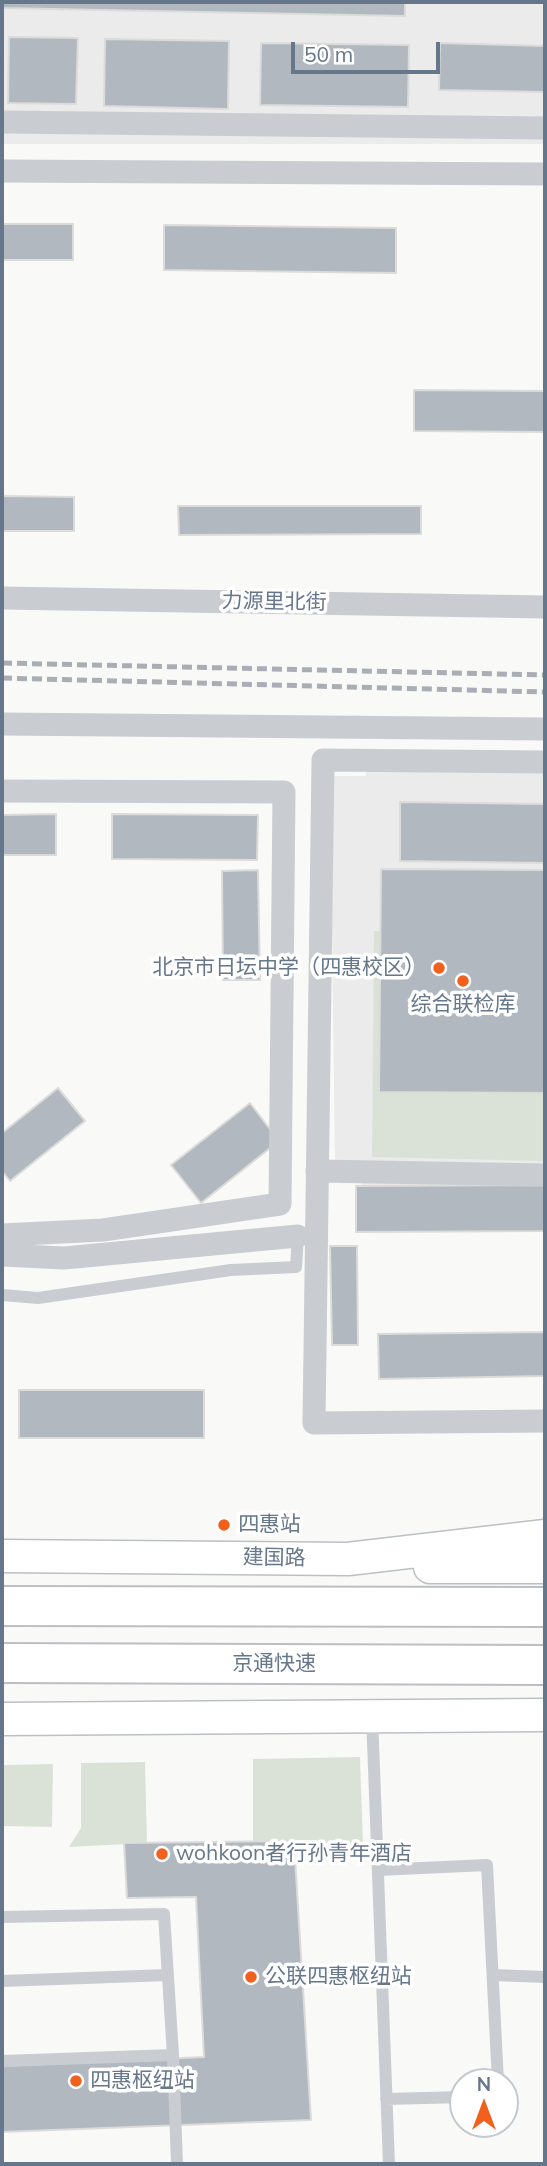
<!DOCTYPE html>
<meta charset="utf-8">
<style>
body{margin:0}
#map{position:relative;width:547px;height:2166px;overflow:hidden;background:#f9faf7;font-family:Mulish,sans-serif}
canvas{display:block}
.frame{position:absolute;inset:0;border:4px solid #66778b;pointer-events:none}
.north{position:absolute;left:449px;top:2068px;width:70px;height:70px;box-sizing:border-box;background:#fff;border:2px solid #c2c9d1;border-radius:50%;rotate:0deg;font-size:19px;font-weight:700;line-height:28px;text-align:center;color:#66778b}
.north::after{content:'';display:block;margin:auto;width:24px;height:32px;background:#f2601e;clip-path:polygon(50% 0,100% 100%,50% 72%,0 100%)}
.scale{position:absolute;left:291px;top:42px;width:149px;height:32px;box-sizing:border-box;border:4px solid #66778b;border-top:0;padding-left:9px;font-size:21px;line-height:24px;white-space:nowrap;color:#66778b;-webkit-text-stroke:5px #fff;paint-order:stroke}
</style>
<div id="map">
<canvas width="547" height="2166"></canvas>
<div class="frame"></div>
<div class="north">N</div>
<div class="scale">50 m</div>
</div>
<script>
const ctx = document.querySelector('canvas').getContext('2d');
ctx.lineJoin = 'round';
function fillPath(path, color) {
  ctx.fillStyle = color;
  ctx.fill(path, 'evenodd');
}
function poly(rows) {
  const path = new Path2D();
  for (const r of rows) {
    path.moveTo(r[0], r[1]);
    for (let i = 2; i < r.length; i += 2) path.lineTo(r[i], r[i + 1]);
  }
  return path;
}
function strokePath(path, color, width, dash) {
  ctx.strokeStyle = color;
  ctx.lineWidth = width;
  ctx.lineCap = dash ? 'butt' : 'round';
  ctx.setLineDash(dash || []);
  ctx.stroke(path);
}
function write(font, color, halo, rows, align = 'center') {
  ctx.font = font + ' Mulish,"Noto Sans SC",sans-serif';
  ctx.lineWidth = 7;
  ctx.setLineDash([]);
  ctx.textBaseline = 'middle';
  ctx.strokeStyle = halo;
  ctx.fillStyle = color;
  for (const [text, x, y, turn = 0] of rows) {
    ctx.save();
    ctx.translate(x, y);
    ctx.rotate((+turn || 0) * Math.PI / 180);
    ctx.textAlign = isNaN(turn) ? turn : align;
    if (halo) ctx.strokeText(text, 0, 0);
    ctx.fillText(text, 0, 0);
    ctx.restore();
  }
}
const built = poly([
 [2,2,545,2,545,144,2,144],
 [367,765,545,767,545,1204,361,1202,362,1162,335,1161,330,776,366,776]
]);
const green = poly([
 [374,931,545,934,545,1161,372,1157],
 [360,1757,363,1845,294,1841,253,1841,253,1759],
 [145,1762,147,1843,69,1847,81,1828,81,1763],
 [53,1764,52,1827,2,1826,2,1765]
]);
const building = poly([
 [2,2,405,2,405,16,2,8,2,2],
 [9,37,78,38,76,104,8,103,9,37],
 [105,39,229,41,228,109,104,106,105,39],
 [261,43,409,45,408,107,260,105,261,43],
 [440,43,545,46,545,92,439,90,440,43],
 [2,224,73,224,73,260,2,260,2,224],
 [164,225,396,228,396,273,164,270,164,225],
 [414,390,545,391,545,432,414,431,414,390],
 [2,496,74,497,74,531,2,531,2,496],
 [178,506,421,506,421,534,179,535,178,506],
 [400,802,545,804,545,863,400,861,400,802],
 [56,814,56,855,2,855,2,815,56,814],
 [112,814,258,815,257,860,112,859,112,814],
 [381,869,545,870,545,1093,379,1092,381,869],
 [258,870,260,980,223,980,222,871,258,870],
 [58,1088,85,1121,10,1181,2,1171,2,1133,58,1088],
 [250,1103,279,1141,201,1203,171,1165,250,1103],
 [545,1185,545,1231,356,1232,356,1186,545,1185],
 [330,1246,357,1246,358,1345,332,1345,330,1246],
 [545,1332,545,1376,379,1379,378,1334,545,1332],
 [19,1390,204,1390,204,1438,19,1438,19,1390],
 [294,1841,311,2120,2,2132,2,2066,204,2057,196,1897,127,1898,124,1843,294,1841]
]);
const service = poly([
 [2,1295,38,1298,231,1270,296,1267,298,1236],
 [372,1716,389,2164],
 [378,1870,487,1865,498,2082],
 [2,1917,164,1914,173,2055,177,2164],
 [493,1975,545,1977],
 [2,1981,168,1975],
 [2,2061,173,2055],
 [386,2099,463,2097]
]);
const minor = poly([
 [2,122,545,128],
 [2,171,545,174],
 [2,598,545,607],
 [2,724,545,729],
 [2,791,284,792,280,1204,103,1230,2,1235],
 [317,1171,545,1175],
 [2,1255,64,1258,298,1236]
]);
const secondary = poly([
 [2,1556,348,1559,545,1536],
 [430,1567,545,1567],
 [2,1719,545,1715]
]);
const motorway = poly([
 [2,1606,545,1607],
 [2,1663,545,1665]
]);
const rail = poly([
 [2,663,545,675],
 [2,678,545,692]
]);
const minorBridge = poly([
 [545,762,323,760,314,1423,545,1421]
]);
const markers = [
 [439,968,7,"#f2601e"],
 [463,981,7,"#f2601e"],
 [224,1525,7,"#f2601e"],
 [162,1854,7,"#f2601e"],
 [251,1977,7,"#f2601e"],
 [76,2081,7,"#f2601e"]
];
const streetNames = [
 ["力源里北街",274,602,1],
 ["建国路",274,1558,1],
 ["京通快速",274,1664]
];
const poiNames = [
 ["北京市日坛中学（四惠校区）",425,968,"right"],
 ["综合联检库",463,1005,"center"],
 ["四惠站",238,1525],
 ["wohkoon者行孙青年酒店",176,1854],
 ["公联四惠枢纽站",265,1977],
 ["四惠枢纽站",90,2081]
];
fillPath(built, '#eaebea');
fillPath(green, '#dae2d8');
fillPath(building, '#b1b8c0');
strokePath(building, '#dbdbd9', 2);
strokePath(secondary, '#bbc0c5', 35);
strokePath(motorway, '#bbbec2', 42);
strokePath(service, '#c9cdd1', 12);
strokePath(minor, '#c9cdd1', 23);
strokePath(secondary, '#fff', 32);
strokePath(motorway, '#fff', 38);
strokePath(rail, '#a9aeb5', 5, [10, 5]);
strokePath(minorBridge, '#c9cdd1', 23);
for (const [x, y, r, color] of markers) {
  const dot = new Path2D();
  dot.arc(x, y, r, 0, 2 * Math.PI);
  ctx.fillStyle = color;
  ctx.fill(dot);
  strokePath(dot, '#fff', 2.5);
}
write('21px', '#66778b', '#fff', streetNames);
write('21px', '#66778b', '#fff', poiNames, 'left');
</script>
